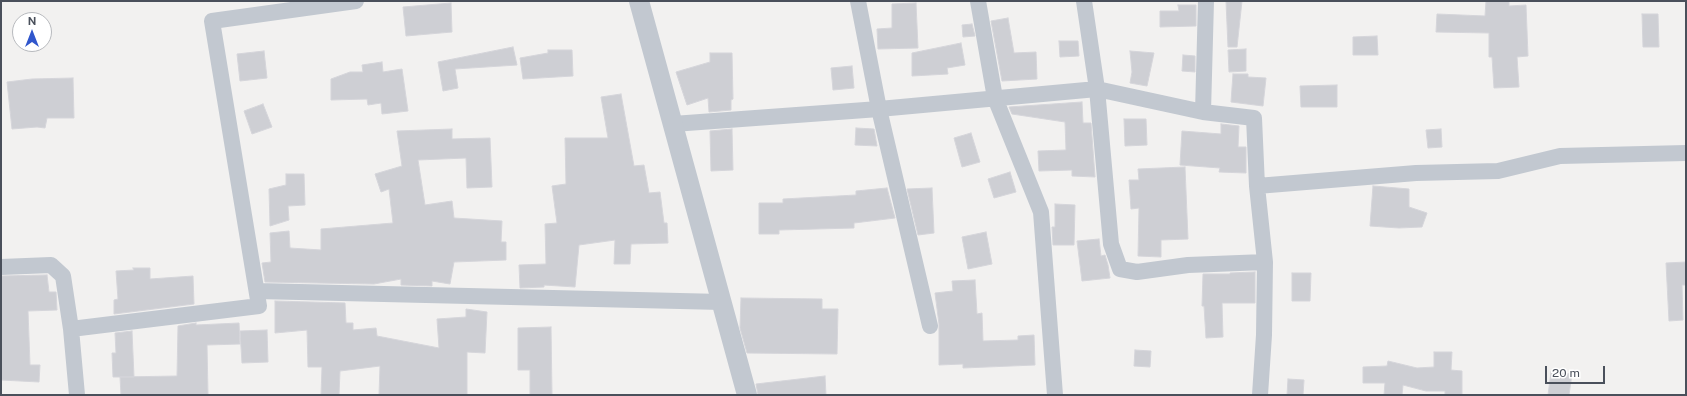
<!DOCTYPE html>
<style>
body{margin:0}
#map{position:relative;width:1687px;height:396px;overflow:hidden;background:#f2f1f0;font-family:"Public Sans",sans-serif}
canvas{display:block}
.frame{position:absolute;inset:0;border:2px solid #4a505b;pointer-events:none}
.north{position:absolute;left:12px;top:12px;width:40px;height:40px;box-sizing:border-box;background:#fff;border:1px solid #b7b9bd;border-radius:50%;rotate:0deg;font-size:11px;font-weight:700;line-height:16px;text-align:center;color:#4a505b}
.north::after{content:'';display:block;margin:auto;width:14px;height:18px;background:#3056cc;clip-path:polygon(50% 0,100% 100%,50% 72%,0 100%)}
.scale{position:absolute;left:1545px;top:366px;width:60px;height:18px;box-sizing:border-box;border:2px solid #4a505b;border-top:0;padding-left:5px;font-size:12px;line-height:14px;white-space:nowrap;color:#4a505b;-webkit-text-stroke:3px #fff;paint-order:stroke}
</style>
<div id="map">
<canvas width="1687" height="396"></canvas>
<div class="frame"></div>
<div class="north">N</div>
<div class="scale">20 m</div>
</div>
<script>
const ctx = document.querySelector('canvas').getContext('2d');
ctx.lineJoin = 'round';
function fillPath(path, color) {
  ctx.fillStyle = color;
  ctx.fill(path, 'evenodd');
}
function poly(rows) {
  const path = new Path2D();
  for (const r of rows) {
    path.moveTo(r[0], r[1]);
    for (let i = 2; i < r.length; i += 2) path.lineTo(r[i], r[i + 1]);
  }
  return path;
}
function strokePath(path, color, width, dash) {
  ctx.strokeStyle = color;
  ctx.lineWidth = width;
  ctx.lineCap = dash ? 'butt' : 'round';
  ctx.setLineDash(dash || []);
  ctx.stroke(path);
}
const building = poly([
 [1226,1,1242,1,1237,47,1228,47,1226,1],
 [1486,1,1509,1,1509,6,1526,5,1528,56,1517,57,1519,87,1494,88,1492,57,1489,57,1489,33,1436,32,1437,14,1485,16,1486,1],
 [451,3,452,32,406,36,403,7,451,3],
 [916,3,918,48,878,49,877,29,892,28,892,4,916,3],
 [1178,5,1196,5,1196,26,1160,27,1160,11,1179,11,1178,5],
 [1642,14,1658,14,1659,47,1643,47,1642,14],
 [1008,18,1014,53,1036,52,1037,79,1002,81,991,21,1008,18],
 [972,24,975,36,963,37,962,25,972,24],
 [1377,36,1378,55,1353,55,1353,37,1377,36],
 [1059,41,1078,41,1079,56,1060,57,1059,41],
 [961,43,965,65,947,68,948,74,912,76,912,53,961,43],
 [513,47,517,65,455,69,458,88,443,91,438,62,513,47],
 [1246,49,1246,71,1229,72,1228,50,1246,49],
 [548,50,572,50,573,76,523,79,520,58,548,53,548,50],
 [264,51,267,78,240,81,237,54,264,51],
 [1130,51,1154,53,1147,86,1130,83,1132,72,1130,51],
 [710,53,732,53,733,99,731,100,731,110,709,112,708,98,687,105,676,72,710,62,710,53],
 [1183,55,1195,56,1195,72,1182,71,1183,55],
 [382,62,383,72,402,69,408,111,382,114,381,103,368,105,367,99,331,100,331,79,350,72,363,72,362,65,382,62],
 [852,66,854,88,833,90,831,68,852,66],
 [1233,74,1248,74,1248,77,1266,78,1263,106,1231,102,1233,74],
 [73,78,74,118,47,118,45,128,37,127,12,129,7,82,32,79,73,78],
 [1337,85,1337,107,1301,107,1300,86,1337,85],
 [621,94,634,166,644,165,649,193,660,192,664,223,667,223,668,243,631,244,630,264,614,264,615,240,579,245,575,287,544,285,544,287,520,288,519,265,546,264,545,224,557,223,552,186,566,184,565,138,608,138,601,97,621,94],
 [1082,102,1083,123,1091,123,1095,177,1072,176,1072,170,1039,171,1038,151,1066,150,1065,122,1012,114,1009,107,1082,102],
 [263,104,272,127,252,134,244,111,263,104],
 [1124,119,1146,119,1147,145,1125,146,1124,119],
 [1221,124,1239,126,1238,147,1246,147,1246,173,1219,172,1220,168,1180,165,1182,131,1221,134,1221,124],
 [856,128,874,129,877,146,855,145,856,128],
 [452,129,452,139,490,138,492,187,467,188,466,158,418,160,425,205,452,201,454,218,502,221,501,242,506,242,506,260,454,262,450,284,432,281,432,286,401,285,401,279,374,284,265,282,262,263,271,262,270,233,289,231,290,248,321,250,321,229,393,223,389,189,381,192,375,174,402,166,397,131,452,129],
 [732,129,733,170,711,171,710,131,732,129],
 [1441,129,1442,147,1428,148,1426,130,1441,129],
 [971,133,980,162,962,167,954,138,971,133],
 [1185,167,1188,239,1161,240,1161,257,1138,256,1139,208,1131,209,1129,180,1139,180,1138,169,1185,167],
 [1010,172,1016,192,994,198,988,179,1010,172],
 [286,174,304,174,305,205,288,206,289,220,270,226,269,189,286,185,286,174],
 [1373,186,1409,189,1409,207,1427,213,1422,227,1399,228,1370,226,1373,186],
 [887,188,895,218,854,223,854,228,779,230,779,234,759,234,759,203,783,203,783,199,856,195,856,191,887,188],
 [932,188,934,233,918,235,907,189,932,188],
 [1055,204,1075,205,1074,245,1053,245,1052,227,1055,227,1055,204],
 [986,232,992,264,968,269,962,237,986,232],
 [1099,239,1101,256,1105,255,1108,265,1110,278,1082,281,1077,241,1099,239],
 [1686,262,1686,285,1682,285,1683,320,1669,321,1666,263,1686,262],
 [133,268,150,268,150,279,193,276,194,304,114,314,114,300,118,299,116,271,134,270,133,268],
 [1255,272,1255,303,1222,303,1223,337,1206,338,1204,306,1202,306,1203,274,1230,274,1230,273,1255,272],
 [1292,273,1311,273,1310,301,1292,301,1292,273],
 [47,275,49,292,56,292,57,310,28,311,30,365,40,365,39,382,1,380,1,276,47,275],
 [975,280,977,314,982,313,983,341,1018,340,1018,336,1034,335,1035,365,963,368,963,364,939,365,939,324,935,293,953,291,952,281,975,280],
 [741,298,822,299,822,309,838,309,837,354,747,353,740,328,741,298],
 [275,301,345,303,346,323,353,323,353,330,376,328,377,336,439,348,437,319,466,317,466,309,487,312,485,353,467,352,467,395,379,395,380,366,340,371,339,395,321,395,322,367,308,367,307,330,275,333,275,301],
 [196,323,196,325,239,323,240,344,207,345,208,395,121,395,120,377,177,376,178,326,196,323],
 [551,327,552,395,530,395,530,370,518,370,518,328,551,327],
 [267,330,268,362,242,363,240,331,267,330],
 [132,331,134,377,113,377,112,353,116,353,115,333,132,331],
 [1135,350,1151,351,1150,367,1134,366,1135,350],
 [1434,352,1452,352,1451,370,1462,371,1462,395,1445,395,1445,391,1426,391,1403,385,1402,395,1384,395,1385,383,1363,383,1363,367,1387,366,1388,361,1417,368,1434,367,1434,352],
 [1551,372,1572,374,1569,395,1548,395,1551,372],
 [825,376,826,395,758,395,756,384,825,376],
 [1288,379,1304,380,1303,395,1287,395,1288,379]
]);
const minor = poly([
 [858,1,879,109,930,326],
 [978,1,995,98,1041,212,1055,395],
 [1084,1,1097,89,1111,244,1120,269,1137,272,1188,265,1265,262,1257,186,1254,118,1203,112],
 [673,124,879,109,1097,89,1203,112,1206,1],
 [1257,186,1416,173,1498,171,1560,156,1686,153],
 [1,267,51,265,63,276,71,329],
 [257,291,722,302],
 [77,395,71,329,259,306,212,21,356,1],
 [1260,395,1264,335,1265,262]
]);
const tertiary = poly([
 [639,1,747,395]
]);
fillPath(building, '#cecfd4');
strokePath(building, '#d5d5da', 1);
strokePath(minor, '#c2c8d0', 16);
strokePath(tertiary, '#c2c8d0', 20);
</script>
